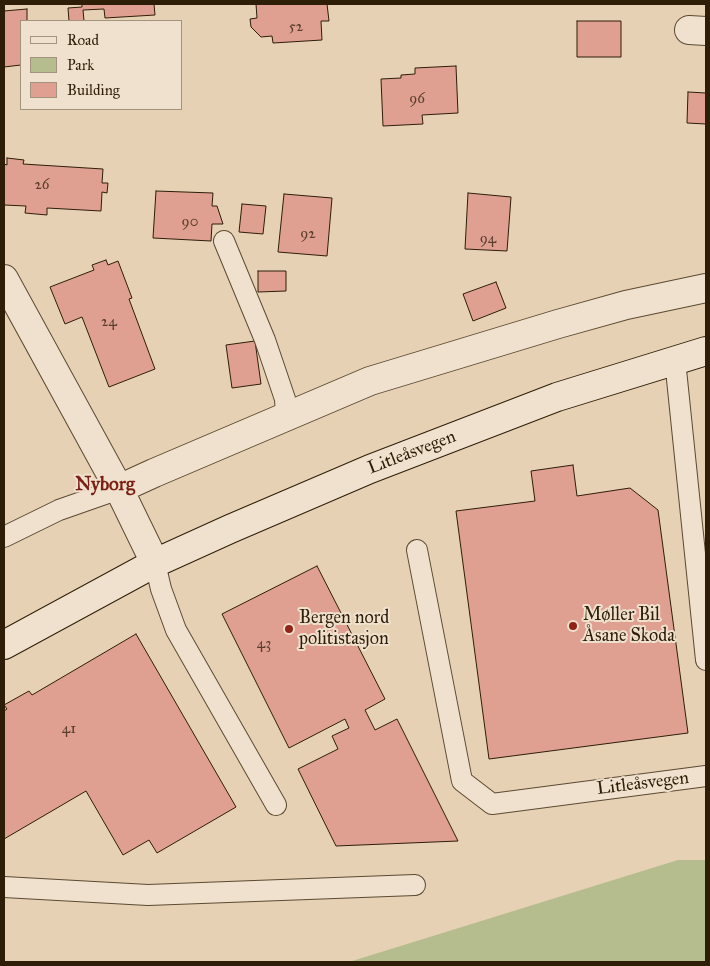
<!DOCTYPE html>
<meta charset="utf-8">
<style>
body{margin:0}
#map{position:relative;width:710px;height:966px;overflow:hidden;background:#e6d1b4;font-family:"IM FELL Great Primer",serif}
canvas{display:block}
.frame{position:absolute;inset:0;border:5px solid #2e1d07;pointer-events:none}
.legend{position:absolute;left:20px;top:20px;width:162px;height:90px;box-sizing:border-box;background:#efe1ce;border:1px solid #a2937e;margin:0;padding:6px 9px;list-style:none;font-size:15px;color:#2e1d07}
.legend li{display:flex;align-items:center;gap:10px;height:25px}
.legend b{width:25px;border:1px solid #a2937e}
</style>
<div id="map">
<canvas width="710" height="966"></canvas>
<div class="frame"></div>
<ul class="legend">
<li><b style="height:6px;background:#efe1ce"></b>Road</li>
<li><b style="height:14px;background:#b5bc8d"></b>Park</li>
<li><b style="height:14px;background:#dfa091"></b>Building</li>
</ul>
</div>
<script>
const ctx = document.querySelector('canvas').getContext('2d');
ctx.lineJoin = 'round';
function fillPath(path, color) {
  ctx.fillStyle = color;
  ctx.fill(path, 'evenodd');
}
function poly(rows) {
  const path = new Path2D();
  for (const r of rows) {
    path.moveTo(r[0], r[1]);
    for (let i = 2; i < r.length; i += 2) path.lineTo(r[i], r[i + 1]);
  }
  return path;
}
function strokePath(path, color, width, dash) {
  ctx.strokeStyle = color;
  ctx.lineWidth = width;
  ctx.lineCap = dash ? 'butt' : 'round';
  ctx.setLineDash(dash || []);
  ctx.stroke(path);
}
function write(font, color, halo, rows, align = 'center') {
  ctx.font = font + ' "IM FELL Great Primer",serif';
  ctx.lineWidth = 4;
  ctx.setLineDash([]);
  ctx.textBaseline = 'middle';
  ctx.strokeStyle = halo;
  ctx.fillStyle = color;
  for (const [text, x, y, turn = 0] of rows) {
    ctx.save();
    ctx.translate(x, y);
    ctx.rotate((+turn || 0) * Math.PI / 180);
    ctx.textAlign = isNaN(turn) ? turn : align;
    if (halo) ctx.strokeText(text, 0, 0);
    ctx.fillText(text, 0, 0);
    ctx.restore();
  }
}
const green = poly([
 [678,860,706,860,706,962,349,962]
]);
const building = poly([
 [82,4,154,4,155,15,105,18,104,9,83,10,84,21,69,21,68,8,82,7,82,4],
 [256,4,327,4,329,21,321,21,322,40,273,43,272,36,261,37,251,27,250,19,257,18,256,4],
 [27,9,27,21,21,21,21,65,4,67,4,11,27,9],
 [577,21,621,21,621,57,577,57,577,21],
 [456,66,458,113,422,115,423,124,383,126,381,79,401,78,401,75,415,74,415,68,456,66],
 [688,92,706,93,706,124,687,123,688,92],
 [7,158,24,160,23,164,103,169,102,183,108,183,107,193,102,192,101,211,47,208,47,215,25,213,26,206,4,205,4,164,7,165,7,158],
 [156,191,213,193,212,206,217,206,223,224,212,224,211,241,153,238,156,191],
 [468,193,511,197,507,251,465,249,468,193],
 [284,194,332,198,327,256,278,252,284,194],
 [242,204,266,206,263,234,239,232,242,204],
 [106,260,108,265,118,261,132,298,129,299,155,369,109,387,82,317,65,324,50,287,94,270,92,265,106,260],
 [258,271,286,271,286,291,258,292,258,271],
 [496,282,506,308,473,321,463,294,496,282],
 [255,341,261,384,232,388,226,345,255,341],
 [573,465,577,496,630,488,658,510,688,733,489,759,456,511,535,501,531,471,573,465],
 [317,566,385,699,365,710,375,730,397,719,458,841,336,846,298,769,338,749,332,736,349,728,345,719,289,748,222,614,317,566],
 [136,634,236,807,157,853,149,840,123,855,86,791,4,839,4,711,7,709,4,705,29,691,32,695,136,634]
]);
const lane = poly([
 [224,241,265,340,285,399,286,417],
 [675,360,706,660],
 [4,537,59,510,119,489],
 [417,550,462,781,492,804,706,776],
 [155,563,161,589,176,630,276,805],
 [4,887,148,895,415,885]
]);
const street = poly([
 [689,30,706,31],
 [4,279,119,489,155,563],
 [119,489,154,473,370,381,558,324,626,305,706,288]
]);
const secondary = poly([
 [4,645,155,563,230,529,370,469,557,397,706,351]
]);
const markers = [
 [573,626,5,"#8f2418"],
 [289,629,5,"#8f2418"]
];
const numberNames = [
 ["52",296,27],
 ["96",417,99],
 ["26",42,185],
 ["90",190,222],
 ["92",308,234],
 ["94",488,239],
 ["24",109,322],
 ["43",264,644],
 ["41",69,729]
];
const streetNames = [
 ["Litleåsvegen",412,453,-21],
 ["Litleåsvegen",643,784,-7]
];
const poiNames = [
 ["Møller Bil",583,616],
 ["Åsane Skoda",583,637],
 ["Bergen nord",299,619],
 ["politistasjon",299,640]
];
const neighbourhoodNames = [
 ["Nyborg",105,485]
];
fillPath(green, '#b5bc8d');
fillPath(building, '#dfa091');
strokePath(building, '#2e1d07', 1);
strokePath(lane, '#5c4a32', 22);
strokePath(street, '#5c4a32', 30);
strokePath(secondary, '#2e1d07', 30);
strokePath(lane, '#efe1ce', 20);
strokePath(street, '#efe1ce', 28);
strokePath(secondary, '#efe1ce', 28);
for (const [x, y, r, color] of markers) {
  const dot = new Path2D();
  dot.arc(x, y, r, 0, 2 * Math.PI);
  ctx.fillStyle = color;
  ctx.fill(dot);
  strokePath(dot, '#efe1ce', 2);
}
write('15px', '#5a3e2a', null, numberNames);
write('18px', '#2e1d07', '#efe1ce', streetNames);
write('18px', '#2e1d07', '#efe1ce', poiNames, 'left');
write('bold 19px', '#7a1f14', '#efe1ce', neighbourhoodNames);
</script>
